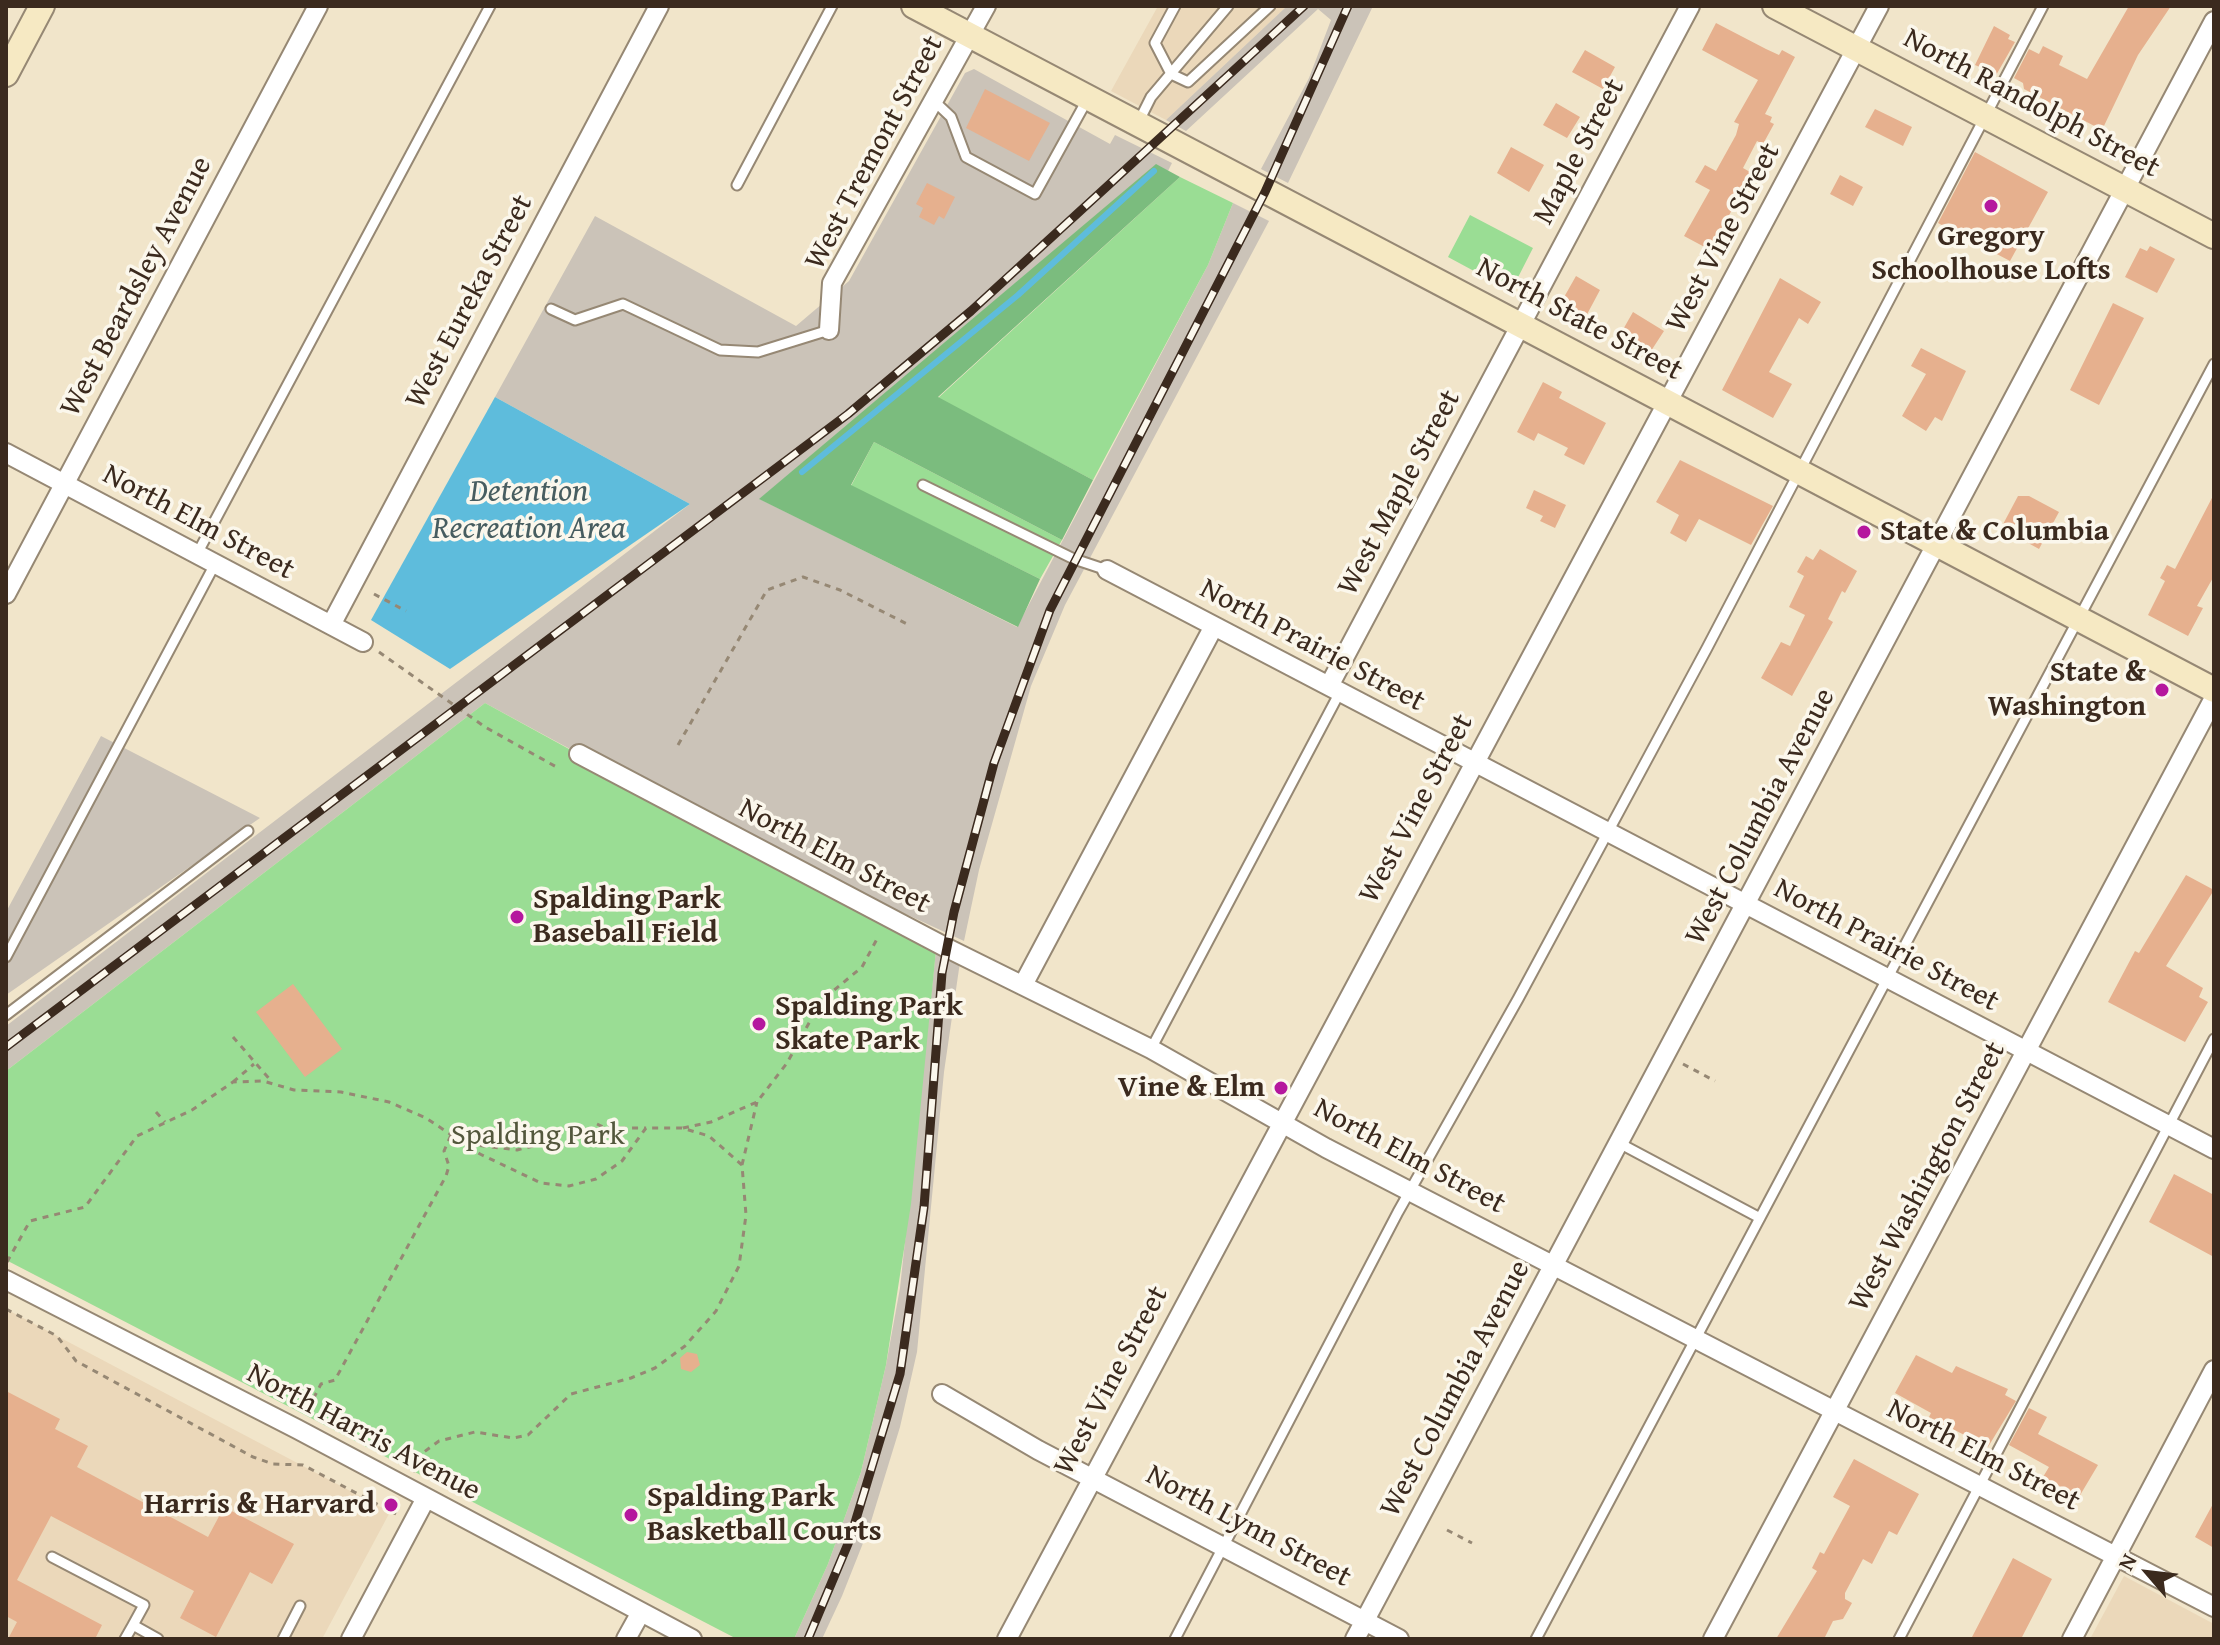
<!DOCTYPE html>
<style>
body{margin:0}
#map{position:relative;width:2220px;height:1645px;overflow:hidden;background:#f1e5ca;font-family:"Gentium Book Plus",serif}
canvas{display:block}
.frame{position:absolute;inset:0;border:8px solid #3b2a1e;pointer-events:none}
.north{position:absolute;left:2108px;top:1533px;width:80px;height:80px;-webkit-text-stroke:6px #fbf7ec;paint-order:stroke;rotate:298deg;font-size:22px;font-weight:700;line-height:32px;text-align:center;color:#3b2a1e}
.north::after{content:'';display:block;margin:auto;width:28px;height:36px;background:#3b2a1e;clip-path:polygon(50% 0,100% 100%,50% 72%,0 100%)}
</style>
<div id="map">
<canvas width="2220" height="1645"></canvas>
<div class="frame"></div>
<div class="north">N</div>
</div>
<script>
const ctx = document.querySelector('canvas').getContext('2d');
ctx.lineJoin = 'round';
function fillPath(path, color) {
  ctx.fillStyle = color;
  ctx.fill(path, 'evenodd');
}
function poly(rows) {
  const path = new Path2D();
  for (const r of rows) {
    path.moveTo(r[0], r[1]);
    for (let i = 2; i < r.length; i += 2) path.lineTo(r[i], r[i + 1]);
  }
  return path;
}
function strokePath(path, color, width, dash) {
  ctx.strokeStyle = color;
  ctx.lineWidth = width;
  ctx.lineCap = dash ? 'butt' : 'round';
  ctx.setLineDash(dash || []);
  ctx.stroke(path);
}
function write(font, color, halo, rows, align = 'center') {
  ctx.font = font + ' "Gentium Book Plus",serif';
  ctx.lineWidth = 7;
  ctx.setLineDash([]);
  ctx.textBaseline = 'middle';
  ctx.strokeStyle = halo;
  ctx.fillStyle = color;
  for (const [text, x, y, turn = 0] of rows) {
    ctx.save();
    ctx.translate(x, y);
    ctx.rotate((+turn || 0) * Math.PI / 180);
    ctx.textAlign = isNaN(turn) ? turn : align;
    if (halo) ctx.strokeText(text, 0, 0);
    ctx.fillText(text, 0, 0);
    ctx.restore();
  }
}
const built = poly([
 [1158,6,1287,6,1166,120,1111,91],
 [6,1309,390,1512,322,1639,6,1639],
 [2124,1576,2214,1624,2214,1639,2090,1639]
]);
const industrial = poly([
 [1287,6,1373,6,1288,183,1261,169,1309,78,1331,20,1318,9,1186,131,1166,120],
 [974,69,1110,144,1115,135,1172,163,1168,171,1156,165,760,499,1017,627,1208,265,1233,203,1269,221,1065,605,1031,686,979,870,964,941,692,815,485,703,6,1071,6,1026,690,504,495,397,595,216,796,326,849,281,965,73],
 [101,736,260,818,6,995,6,912],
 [936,950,960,962,944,1072,917,1352,900,1427,869,1528,842,1596,822,1639,794,1639,828,1564,861,1472,886,1365,900,1288]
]);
const green = poly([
 [1180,177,1233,203,1208,265,1093,480,938,398],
 [1470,215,1533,248,1511,291,1448,257],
 [874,442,1062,540,1040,579,851,486],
 [485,703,936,950,911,1204,886,1365,861,1472,828,1564,794,1639,737,1639,6,1260,6,1071]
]);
const forest = poly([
 [1156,164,1180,177,938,397,1093,480,1062,540,874,442,851,485,1040,579,1018,627,759,499]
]);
const water = poly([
 [495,397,690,504,450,669,371,620]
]);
const stream = poly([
 [802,472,1018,295,1154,171]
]);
const building = poly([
 [2129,6,2171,6,2138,55,2102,130,2024,89,2023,83,2014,78,2029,49,2039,54,2043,46,2063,56,2059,65,2087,79],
 [1716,23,1766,49,1779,55,1782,50,1795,57,1765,114,1772,117,1770,122,1774,124,1763,144,1757,141,1743,168,1750,172,1712,251,1684,236,1710,190,1695,182,1705,165,1716,171,1736,135,1739,124,1734,122,1758,80,1702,50],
 [1994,26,2010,35,2008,39,2015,42,1991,84,1978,77,1982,68,1975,65],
 [1585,50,1615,67,1603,89,1572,72],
 [985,89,1050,123,1029,161,966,128],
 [1556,103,1580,117,1567,138,1543,125],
 [1875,109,1912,127,1903,146,1865,127],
 [1511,147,1544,165,1529,192,1497,173],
 [1975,152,2048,192,2010,261,1938,223],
 [1840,175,1863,187,1853,206,1830,194],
 [927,183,955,197,944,219,939,216,934,225,919,217,923,208,916,204],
 [2150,246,2175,259,2157,293,2125,277,2140,248,2147,251],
 [1576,276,1600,290,1584,320,1559,306],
 [1780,278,1821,302,1808,324,1799,318,1769,372,1792,384,1773,418,1722,390],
 [2113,303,2144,318,2099,405,2070,390],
 [1633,312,1664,331,1651,351,1621,333],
 [1921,348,1966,371,1942,421,1935,417,1926,431,1902,416,1926,374,1911,366],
 [1543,382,1562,392,1559,398,1606,423,1584,465,1564,455,1568,448,1538,433,1534,441,1517,432],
 [1680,460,1773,506,1751,545,1699,519,1686,542,1670,533,1679,515,1656,502],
 [1534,490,1566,505,1555,528,1540,521,1543,516,1526,508],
 [2214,494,2214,576,2197,606,2203,608,2188,636,2148,615,2165,581,2160,578,2167,565,2175,569],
 [2018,496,2029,496,2059,512,2039,549,2001,528],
 [1820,549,1857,571,1845,593,1842,591,1828,619,1833,622,1792,696,1761,678,1781,642,1790,646,1805,615,1789,607,1804,576,1797,572,1806,556,1813,560],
 [2186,875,2214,890,2166,966,2203,988,2199,997,2208,1002,2185,1042,2108,1002,2135,951,2139,953],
 [293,984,342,1049,305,1077,256,1012],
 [2174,1174,2214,1195,2214,1257,2149,1222],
 [687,1352,697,1354,700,1365,691,1372,681,1369,680,1358],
 [1916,1355,1952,1373,1956,1366,2008,1389,2005,1395,2016,1401,1988,1447,1929,1417,1931,1413,1895,1393],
 [6,1391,60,1419,55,1429,88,1446,77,1467,208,1537,224,1507,294,1544,272,1584,250,1572,216,1637,180,1618,194,1591,51,1516,17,1580,102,1625,95,1639,8,1639,17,1622,6,1616],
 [2029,1408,2047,1417,2038,1434,2098,1465,2079,1497,2043,1477,2049,1467,2009,1445],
 [1854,1459,1919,1494,1897,1535,1889,1531,1872,1564,1863,1559,1845,1593,1845,1599,1852,1603,1843,1619,1833,1621,1824,1639,1776,1639,1817,1571,1812,1568,1820,1552,1824,1554,1850,1506,1833,1497],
 [2214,1502,2214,1548,2195,1537],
 [2013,1558,2052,1579,2021,1639,1971,1639]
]);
const path = poly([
 [374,594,406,611],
 [379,652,485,727,560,769],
 [678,745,767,590,803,577,840,590,907,624],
 [233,1037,272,1082],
 [1683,1064,1715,1081],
 [233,1082,254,1064],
 [156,1112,165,1122],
 [597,1124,605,1128,646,1128],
 [683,1128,711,1122,757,1102,787,1063,821,1001,862,967,877,939],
 [468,1144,517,1150,537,1145],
 [742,1165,757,1102],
 [7,1262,30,1221,85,1207,137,1136,192,1110,233,1082,263,1081,294,1090,341,1092,389,1102,426,1118,480,1154,541,1183,569,1186,596,1179,622,1161,646,1128,682,1128,709,1136,742,1165,746,1215,739,1266,716,1311,685,1346,655,1368,631,1378,571,1394,528,1435,513,1438,475,1432,439,1441,424,1452,413,1472],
 [6,1309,57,1336,76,1361,253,1457,273,1464,303,1465,396,1514],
 [308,1409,321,1384,335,1380,446,1176,449,1166,444,1151,451,1135],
 [1447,1530,1472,1543]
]);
const service = poly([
 [1175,6,1155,43,1171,74,1188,82,1270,6],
 [933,100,951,117,966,157,1035,194,1087,100],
 [1138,123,1151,97,1228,6],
 [737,185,832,6],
 [551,309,575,320,623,304,720,350,758,352,829,330],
 [923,485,1074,559,1107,570],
 [197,554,490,6],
 [6,957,215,564],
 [6,1015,248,831],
 [1151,1049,1340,692],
 [1619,1143,1760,1218],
 [52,1557,144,1605,133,1625],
 [125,1639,133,1625,158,1639],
 [283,1639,300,1606],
 [1175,1639,1398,1212,1518,999,1707,648,2043,6],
 [1536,1639,2214,364],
 [1899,1639,2214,1039]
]);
const minor = poly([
 [829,330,832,283,986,6],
 [6,453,363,642],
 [1107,570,2214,1149],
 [6,594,318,6],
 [331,625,659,6],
 [1329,686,1690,6],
 [579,754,947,948,1151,1049,1326,1148,2214,1607],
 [1023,985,1214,626],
 [6,1280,297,1429,692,1639],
 [942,1394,1038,1450,1399,1639],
 [351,1639,426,1498],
 [626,1639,641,1612],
 [1007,1639,1879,6],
 [1355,1639,2214,21],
 [1713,1639,2214,698],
 [2072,1639,2214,1370]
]);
const secondary = poly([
 [914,6,2214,690],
 [1775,6,2214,236],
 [6,74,42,6]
]);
const rail = poly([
 [6,1047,848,414,971,311,1304,6],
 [808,1639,850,1539,900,1374,924,1207,942,973,954,912,994,763,1050,610,1265,192,1348,6]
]);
const markers = [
 [1991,206,8,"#b5179e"],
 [1864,532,8,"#b5179e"],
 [2162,690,8,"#b5179e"],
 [517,917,8,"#b5179e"],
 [759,1024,8,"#b5179e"],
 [1281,1088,8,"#b5179e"],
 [391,1505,8,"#b5179e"],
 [631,1515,8,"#b5179e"]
];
const streetNames = [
 ["North Randolph Street",2031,104,28],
 ["Maple Street",1580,152,-62],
 ["West Tremont Street",875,153,-62],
 ["West Vine Street",1724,238,-62],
 ["West Beardsley Avenue",137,287,-62],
 ["West Eureka Street",470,302,-62],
 ["North State Street",1579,320,28],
 ["West Maple Street",1400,493,-62],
 ["North Elm Street",198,523,28],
 ["North Prairie Street",1312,646,28],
 ["West Vine Street",1417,809,-62],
 ["West Columbia Avenue",1761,817,-62],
 ["North Elm Street",834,857,28],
 ["North Prairie Street",1886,946,28],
 ["North Elm Street",1409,1157,28],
 ["West Washington Street",1928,1177,-62],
 ["West Vine Street",1112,1381,-62],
 ["West Columbia Avenue",1456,1389,-62],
 ["North Harris Avenue",363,1433,28],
 ["North Elm Street",1983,1456,27],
 ["North Lynn Street",1248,1527,28]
];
const poiNames = [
 ["Gregory",1991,237,"center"],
 ["Schoolhouse Lofts",1991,271,"center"],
 ["State & Columbia",1880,532],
 ["State &",2146,673,"right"],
 ["Washington",2146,707,"right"],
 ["Spalding Park",533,900],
 ["Baseball Field",533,934],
 ["Spalding Park",775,1007],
 ["Skate Park",775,1041],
 ["Vine & Elm",1265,1088,"right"],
 ["Spalding Park",647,1498],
 ["Basketball Courts",647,1532],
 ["Harris & Harvard",375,1505,"right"]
];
const parkNames = [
 ["Spalding Park",538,1136]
];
const waterNames = [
 ["Detention",529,493],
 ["Recreation Area",529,530]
];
fillPath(built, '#ebd8ba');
fillPath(industrial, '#cbc3b8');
fillPath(green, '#9add94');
fillPath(forest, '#7bbc7e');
fillPath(water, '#5ebcdc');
strokePath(stream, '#5ebcdc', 6);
fillPath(building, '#e6b08e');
strokePath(service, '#968874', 13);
strokePath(minor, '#968874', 22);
strokePath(secondary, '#968874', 28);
strokePath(path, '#968874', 3, [6, 6]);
strokePath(service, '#fff', 9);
strokePath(minor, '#fff', 18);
strokePath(secondary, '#f6e9c3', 24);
strokePath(rail, '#3b2a1e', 9);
strokePath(rail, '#fbf7ec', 6, [18]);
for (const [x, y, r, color] of markers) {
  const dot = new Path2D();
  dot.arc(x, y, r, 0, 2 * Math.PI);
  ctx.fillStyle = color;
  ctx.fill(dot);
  strokePath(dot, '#fbf7ec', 3);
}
write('30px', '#3b2a1e', '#fbf7ec', streetNames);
write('bold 30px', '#3b2a1e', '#fbf7ec', poiNames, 'left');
write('30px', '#53573c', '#fbf7ec', parkNames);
write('italic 32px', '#475d60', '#fbf7ec', waterNames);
</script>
